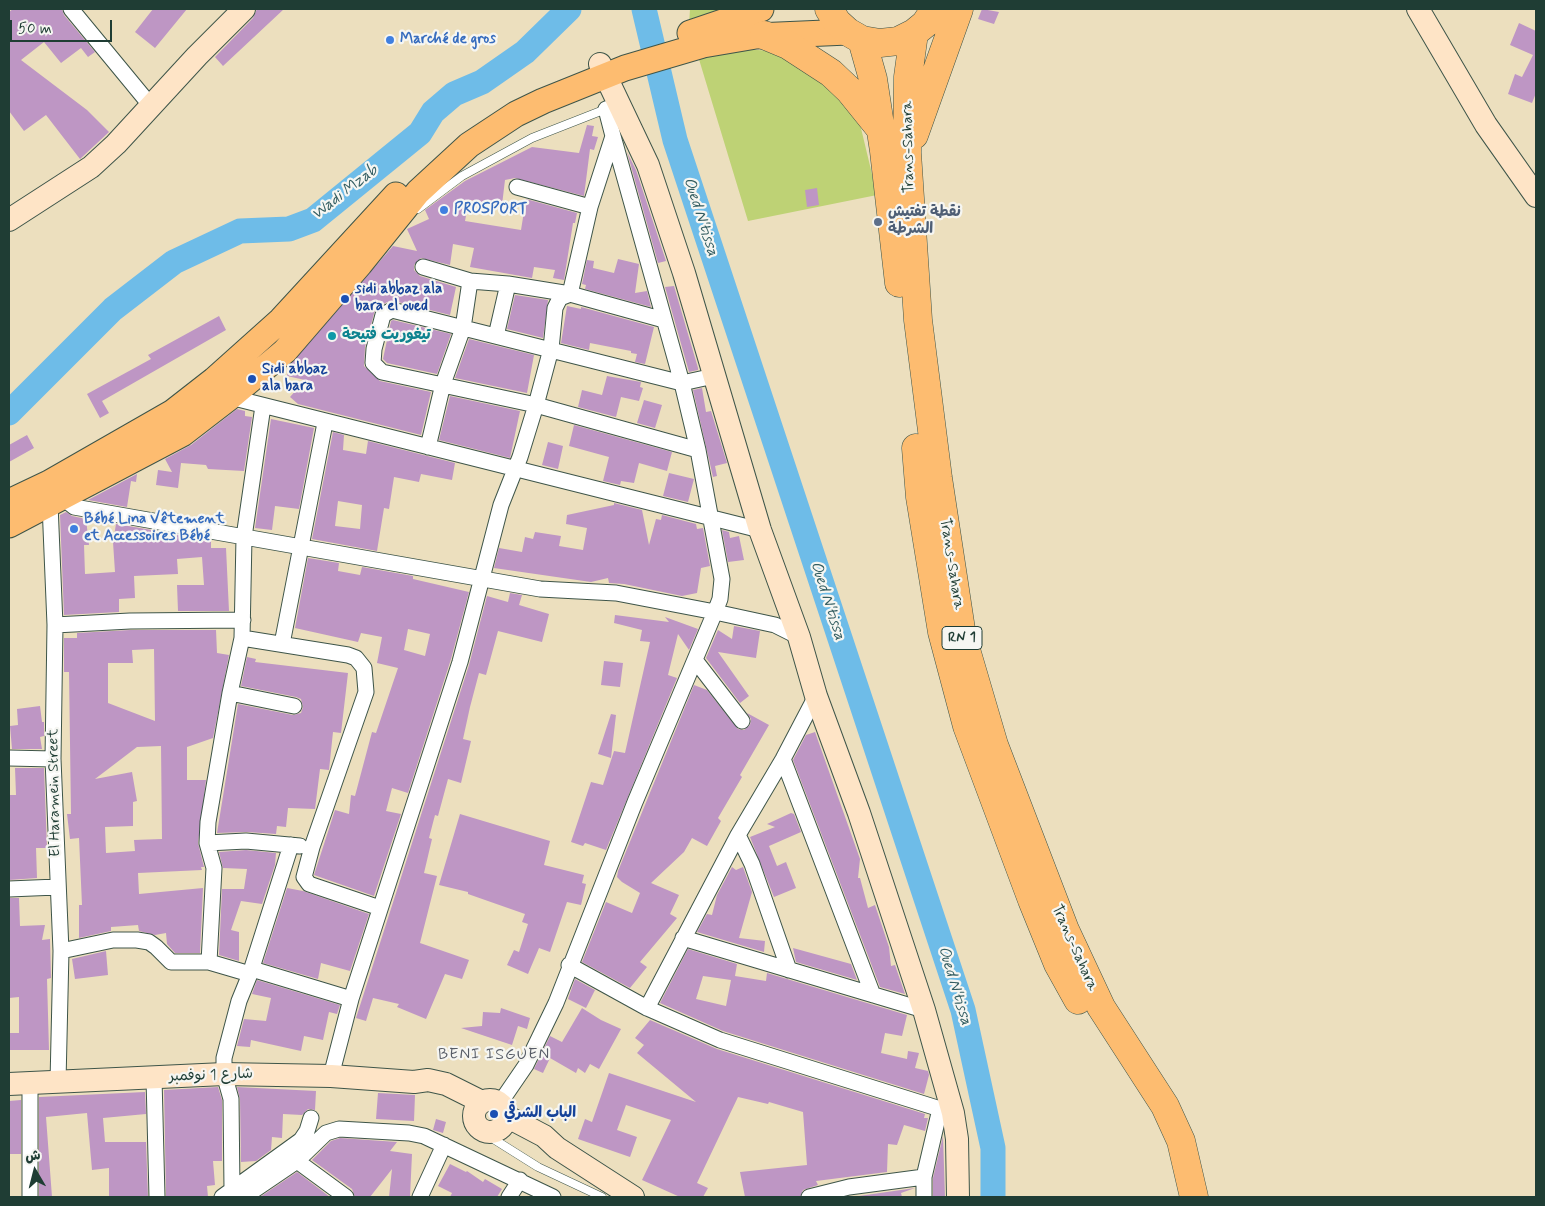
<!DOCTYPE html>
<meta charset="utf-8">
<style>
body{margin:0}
#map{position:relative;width:1545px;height:1206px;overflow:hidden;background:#ecdfbe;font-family:Mynerve,"Playpen Sans Arabic",sans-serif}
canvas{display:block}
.frame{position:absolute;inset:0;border:10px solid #1f3d34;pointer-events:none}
.north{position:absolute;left:10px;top:1146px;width:50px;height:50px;-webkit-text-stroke:4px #f6f6f2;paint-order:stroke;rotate:352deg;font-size:14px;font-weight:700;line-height:20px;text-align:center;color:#1f3d34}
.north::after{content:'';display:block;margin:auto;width:18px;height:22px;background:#1f3d34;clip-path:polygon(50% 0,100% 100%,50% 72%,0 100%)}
.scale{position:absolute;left:10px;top:20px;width:102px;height:22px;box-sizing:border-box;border:2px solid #1f3d34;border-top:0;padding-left:6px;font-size:15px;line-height:18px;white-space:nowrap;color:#1f3d34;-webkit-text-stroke:4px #f6f6f2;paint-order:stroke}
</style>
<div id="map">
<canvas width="1545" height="1206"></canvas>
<div class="frame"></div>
<div class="north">ش</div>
<div class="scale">50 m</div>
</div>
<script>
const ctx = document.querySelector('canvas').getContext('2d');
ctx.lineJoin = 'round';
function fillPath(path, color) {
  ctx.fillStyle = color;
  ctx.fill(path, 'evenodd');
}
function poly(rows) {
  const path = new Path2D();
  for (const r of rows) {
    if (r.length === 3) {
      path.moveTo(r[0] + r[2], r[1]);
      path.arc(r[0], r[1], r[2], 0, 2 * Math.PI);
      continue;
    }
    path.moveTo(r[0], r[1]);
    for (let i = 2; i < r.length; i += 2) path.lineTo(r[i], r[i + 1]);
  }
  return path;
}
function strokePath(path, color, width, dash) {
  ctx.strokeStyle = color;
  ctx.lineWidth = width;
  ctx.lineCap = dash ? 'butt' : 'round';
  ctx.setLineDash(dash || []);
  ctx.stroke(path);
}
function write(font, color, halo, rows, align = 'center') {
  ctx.font = font + ' Mynerve,"Playpen Sans Arabic",sans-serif';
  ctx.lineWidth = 4.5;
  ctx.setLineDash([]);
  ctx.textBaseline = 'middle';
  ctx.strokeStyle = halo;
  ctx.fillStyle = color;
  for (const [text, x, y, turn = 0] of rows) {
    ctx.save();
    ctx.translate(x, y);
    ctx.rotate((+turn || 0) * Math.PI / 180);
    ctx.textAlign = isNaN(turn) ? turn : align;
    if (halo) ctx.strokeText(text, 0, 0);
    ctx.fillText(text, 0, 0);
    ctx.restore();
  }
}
const green = poly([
 [690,9,730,9,689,25],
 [743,49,772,51,794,61,836,93,860,124,877,195,748,221,698,56]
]);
const river = poly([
 [644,9,675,140,963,1010,993,1148,993,1197],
 [9,413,113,309,174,262,240,231,289,229,313,220,420,133,433,112,454,94,482,82,525,52,569,9]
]);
const building = poly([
 [13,9,62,9,64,15,95,52,88,57,81,48,61,63,44,42,21,60,87,110,109,132,80,159,46,115,24,131,9,111,9,12],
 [153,9,187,9,155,48,135,32],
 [257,9,284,9,223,66,215,57,253,18],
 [982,9,999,12,994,24,978,19],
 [1519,23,1536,31,1536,93,1532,103,1508,94,1515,74,1522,77,1533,55,1510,45],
 [587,125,594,126,592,136,598,137,594,150,590,149,584,196,515,178,505,180,502,205,469,200,465,221,521,230,526,199,577,213,575,223,573,223,564,280,553,278,555,270,534,267,532,278,470,267,474,248,453,244,450,265,421,258,414,265,414,270,420,276,456,287,450,315,394,301,387,302,375,310,365,347,364,366,380,381,431,392,421,435,298,404,290,397,305,380,287,376,289,366,393,246,417,251,407,229,429,219,425,210,465,181,532,147,579,153],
 [627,152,636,170,666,261,658,263],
 [817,188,819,205,807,207,805,190],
 [618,259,639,264,635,293,647,291,651,307,585,289,586,285,582,284,587,260,594,261,593,268,614,273],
 [674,286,698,368,698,370,689,372,665,287],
 [515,295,548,300,543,338,507,329],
 [567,306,581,309,581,307,654,327,645,364,635,362,637,354,631,353,631,351,590,343,589,350,561,343],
 [219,316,226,330,102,401,109,413,100,418,87,394,151,359,148,355],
 [393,320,451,334,437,374,387,363,383,359,391,321],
 [469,339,534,355,527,393,455,378],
 [607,376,641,382,640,387,643,388,639,401,621,397,616,417,578,407,582,390,602,395],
 [702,388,706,412,711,411,727,463,715,466,717,476,713,477,693,390],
 [450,396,520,411,510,458,439,440],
 [644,400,662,405,655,428,637,423],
 [237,409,245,411,245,416,252,417,244,471,208,469,206,465,181,463,178,488,156,485,158,470,172,472,165,459,191,445],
 [271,419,314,428,299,509,275,506,272,530,255,528],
 [574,425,672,452,667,471,639,463,634,483,621,481,620,485,603,481,609,457,569,446],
 [333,432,344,435,343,450,366,454,368,441,455,463,452,480,421,474,419,482,394,477,389,509,384,508,377,551,312,539],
 [338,501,362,505,360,529,335,526],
 [27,435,34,448,9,462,9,445],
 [548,442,563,446,558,469,542,465],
 [669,473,694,479,688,502,663,496],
 [137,474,136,482,131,481,127,507,88,500],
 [614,503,642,510,649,545,656,519,661,520,662,515,696,524,697,529,703,528,710,566,701,568,697,593,682,596,624,584,609,583,608,578,591,582,494,568,499,548,522,552,525,537,533,539,535,532,561,536,559,546,583,550,587,528,566,524,567,515,614,505],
 [66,512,72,516,86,519,89,545,84,545,85,574,115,572,113,542,116,524,164,532,164,535,175,534,211,541,211,548,226,548,229,611,178,611,177,585,204,585,202,557,177,559,178,574,134,576,135,598,119,599,119,612,64,615,60,515],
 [722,530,729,532,730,538,739,536,744,560,728,562],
 [308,558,339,563,338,571,360,575,362,567,413,576,413,579,469,592,451,659,408,793,392,788,386,811,401,814,374,896,314,875,335,810,349,814,351,795,355,796,372,732,376,733,398,668,377,663,382,637,361,633,358,642,295,628],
 [408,629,430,634,425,656,404,650],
 [510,593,522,595,519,605,549,614,542,642,498,631,486,675,479,673,470,707,463,739,471,741,461,783,448,779,438,816,435,815,429,838,432,839,424,873,437,876,420,943,469,960,462,979,445,974,426,1019,397,1007,399,1004,373,998,366,1021,356,1018,469,665,487,596,508,602],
 [615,615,669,622,665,617,698,629,689,650,678,634,668,675,677,678,606,850,585,843,583,846,571,842,591,782,603,785,614,751,625,753,650,642,640,641,642,630,614,623],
 [734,626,760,631,756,658,718,652,749,696,740,703,706,658,718,630,732,639],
 [130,630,216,630,217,653,229,655,213,738,187,747,187,780,206,780,198,843,204,867,201,867,202,870,138,873,139,894,203,888,200,953,175,953,167,944,166,933,155,935,139,931,138,925,111,927,111,931,79,938,79,905,82,905,79,838,70,839,67,814,71,814,69,672,64,672,64,638,77,638,77,633],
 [154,649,155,721,108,703,108,663,133,663,132,650],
 [161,746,162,839,134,840,135,851,106,853,105,827,133,826,133,802,137,801,132,772,95,779,137,747],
 [247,657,256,659,255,662,348,673,341,733,333,732,329,770,320,769,315,809,288,808,286,827,277,826,276,834,247,832,217,833,238,704,293,715,301,713,303,707,301,699,296,697,241,686],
 [604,661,623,663,620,687,601,685],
 [694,685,707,690,738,729,744,730,750,725,751,719,747,713,769,725,740,775,742,777,718,818,721,821,707,846,692,838,684,852,651,883,679,895,670,914,677,918,640,962,647,967,630,988,582,962,606,902,632,913,640,893,622,882,617,877,618,871],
 [40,706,42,722,44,722,44,736,40,737,42,749,12,749,10,726,18,725,17,709],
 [611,714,616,715,611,758,598,754],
 [815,732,860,859,858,878,860,878,868,908,875,905,889,947,891,966,895,965,905,994,880,987,793,760,806,735],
 [15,768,44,768,47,848,36,848,37,878,9,880,9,795,16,795],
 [791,813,794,814,801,832,769,846,777,866,786,862,796,888,774,897,750,837,775,827,767,824],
 [460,814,550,841,544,865,584,875,582,883,586,884,581,905,567,902,550,952,539,948,528,974,507,965,514,950,519,952,528,924,522,922,525,914,468,894,468,892,439,885],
 [246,850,276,853,275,865,262,904,241,901,231,930,239,932,239,961,219,955,222,889,244,889,247,869,223,868,219,852],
 [732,867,736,870,743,867,752,892,739,938,765,941,764,952,697,932,707,914,712,915,717,895],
 [287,888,303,891,369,914,350,971,321,963,318,979,263,963],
 [9,898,19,898,20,926,45,925,42,940,50,939,51,978,47,979,49,1050,9,1050,9,1033,19,1033,19,997,9,998],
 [793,948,851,964,857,980,796,962],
 [688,949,737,964,735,976,766,981,767,973,907,1015,902,1036,885,1033,881,1053,907,1059,908,1051,919,1053,915,1068,928,1071,929,1075,924,1094,723,1031,660,1003],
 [703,976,731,980,726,1006,696,999],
 [106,951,108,975,75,979,72,959],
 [575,979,595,990,586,1008,568,999],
 [257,980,340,1005,337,1014,329,1012,323,1040,304,1036,301,1051,251,1040,250,1047,237,1046,244,1019,266,1021,271,998,252,994],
 [501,1008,530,1018,527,1029,518,1026,512,1045,461,1028,482,1026,483,1012,500,1013],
 [582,1008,601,1020,621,1029,599,1069,590,1064,585,1073,578,1068,576,1073,550,1058,543,1073,534,1069,550,1036,562,1042],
 [650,1020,717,1049,925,1114,924,1118,928,1118,925,1131,904,1125,897,1145,888,1144,887,1172,816,1181,818,1185,803,1190,800,1197,745,1197,740,1172,807,1165,803,1112,769,1102,768,1104,738,1097,697,1183,708,1188,703,1197,680,1197,642,1180,671,1120,626,1105,617,1130,637,1137,630,1157,578,1139,585,1119,592,1122,609,1073,696,1102,637,1053,644,1045,635,1038],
 [218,1087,222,1100,222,1161,213,1161,215,1185,207,1186,208,1197,166,1197,164,1090],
 [237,1087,316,1091,315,1110,308,1109,302,1115,283,1114,282,1138,272,1137,271,1150,256,1161,241,1162,240,1099],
 [145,1092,146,1114,103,1118,105,1142,146,1142,148,1197,109,1197,109,1168,92,1170,87,1113,46,1117,52,1197,39,1197,39,1097],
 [378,1093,415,1095,414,1121,376,1119],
 [21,1100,21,1154,9,1154,9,1101],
 [436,1119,446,1122,443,1133,433,1130],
 [943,1136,945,1197,933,1197,933,1178],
 [340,1138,397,1142,390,1151,412,1154,410,1197,389,1197,392,1169,370,1197,355,1197,352,1189,312,1160,331,1141],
 [450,1164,466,1172,467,1171,483,1182,485,1179,502,1189,497,1197,450,1197,452,1193,438,1186],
 [297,1172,330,1197,260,1197],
 [915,1188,901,1193,902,1197,852,1197]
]);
const lane = poly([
 [418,209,462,176,532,138,606,109],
 [486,1132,495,1140,538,1167,602,1197]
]);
const street = poly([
 [71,9,151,106],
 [517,187,590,207],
 [423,267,470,281,508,284,570,294,664,320],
 [496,336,508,284],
 [230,397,760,530],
 [428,447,443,384,463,328,470,281],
 [698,450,536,405,382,372,373,363,374,349,383,315,392,310,682,383,714,376],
 [60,490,63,498,74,507,540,589,616,593,715,612,720,599,722,579,698,450,682,383,613,136],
 [50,504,55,625,53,759,61,951,58,1082],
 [55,625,130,621,243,620],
 [242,638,348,655,356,658,364,668,366,692,312,847,304,877,309,884,380,908],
 [282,644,325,423],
 [695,660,742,721],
 [230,693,294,706],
 [9,758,53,759],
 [783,759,873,995],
 [738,835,752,864,789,970],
 [207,843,246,841,300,846],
 [9,889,57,887],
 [683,938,924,1010],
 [61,951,113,940,137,940,149,942,156,947,171,962,209,962,250,974,239,1001,224,1058,224,1074,231,1099,232,1190],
 [209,962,214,868,207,843,208,822,230,693,242,638,244,537,263,406],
 [569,965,647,1008,720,1040,953,1113],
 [252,969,351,999],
 [250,974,291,845],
 [647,1008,738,835,783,759,816,696],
 [331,1076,351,999,460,662,501,505,520,457,536,405,551,349,555,308,560,298,570,294,590,207,613,136,606,109,620,105],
 [154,1078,157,1197],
 [500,1103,526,1065,556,1003,635,802,715,612,775,625,799,637],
 [297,1161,346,1197],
 [30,1197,30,1084],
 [222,1197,301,1140,307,1131,311,1118],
 [244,1197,297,1161,326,1133,339,1129,409,1133,424,1136,553,1197],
 [420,1197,444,1145],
 [509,1197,520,1180],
 [809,1197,849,1187,924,1177],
 [924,1197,924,1177,940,1109]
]);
const secondary = poly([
 [1418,9,1486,125,1536,196],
 [600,64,648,165,684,273,760,530,799,637,816,696,859,813,924,1010,953,1113,957,1139,958,1197],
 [9,220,91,167,116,144,197,56,244,9],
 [9,1084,224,1074,331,1076,414,1082,428,1080,446,1084,482,1102],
 [490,1116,16],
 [506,1116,544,1136,557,1148,633,1197]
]);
const primary = poly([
 [690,33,761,9],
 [9,502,49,483,173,412,214,380,281,320,396,195],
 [9,525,182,434,230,397,285,351,360,264,418,192,469,145,516,114,543,101,625,68,703,45,756,36,848,32]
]);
const highway = poly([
 [829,9,837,22,848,32,862,40,880,43,898,41,914,33,925,24,935,9],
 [914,33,908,77,907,153,918,320,938,478,962,636,994,745,1065,930,1101,1007,1165,1106,1181,1141,1194,1197],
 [764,35,788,45,831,73,849,90,878,126],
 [862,40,873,79,884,151,899,283],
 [914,135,959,9],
 [916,448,920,497,942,632,967,726,1032,900,1058,964,1078,1000]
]);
const markers = [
 [390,40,5,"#3f7fe0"],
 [444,210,5,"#3f7fe0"],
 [878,222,5,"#5c6f8a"],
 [345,299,5,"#1a4fb4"],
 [332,336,5,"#0f9aa8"],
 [252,379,5,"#1a4fb4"],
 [74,529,5,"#3f7fe0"],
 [494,1114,5,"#1a4fb4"]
];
const shields = [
 [962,638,40]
];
const shieldNames = [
 ["RN 1",962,638]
];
const shopNames = [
 ["Marché de gros",400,40],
 ["PROSPORT",454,210],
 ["Bébé Lina Vêtement",84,520],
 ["et Accessoires Bébé",84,537]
];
const streetNames = [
 ["Trans-Sahara",909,147,-91],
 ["Trans-Sahara",951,564,81],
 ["El Haramein Street",55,793,-91],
 ["Trans-Sahara",1074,948,66],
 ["شارع 1 نوفمبر",211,1076,-2]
];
const serviceNames = [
 ["نقطة تفتيش",888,213],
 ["الشرطة",888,230]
];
const transitNames = [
 ["sidi abbaz ala",355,290],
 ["bara el oued",355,307],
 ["Sidi abbaz",262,370],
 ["ala bara",262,387],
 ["الباب الشرقي",504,1114]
];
const cultureNames = [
 ["تيغوريت فتيحة",342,336]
];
const waterNames = [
 ["Wadi Mzab",345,193,-38],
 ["Oued N'tissa",700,217,72],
 ["Oued N'tissa",827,601,72],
 ["Oued N'tissa",954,986,73]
];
const neighbourhoodNames = [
 ["BENI ISGUEN",494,1056]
];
fillPath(green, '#bed275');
strokePath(river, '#6ebce8', 25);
fillPath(building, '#be96c4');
strokePath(lane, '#3e5549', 9);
strokePath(street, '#3e5549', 17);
strokePath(secondary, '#3e5549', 24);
strokePath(primary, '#3e5549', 27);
strokePath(highway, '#3e5549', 29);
strokePath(lane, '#fff', 8);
strokePath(street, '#fff', 15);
strokePath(secondary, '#fee4c6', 22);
strokePath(primary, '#fdbc70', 25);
strokePath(highway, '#fdbc70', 28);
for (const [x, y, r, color] of markers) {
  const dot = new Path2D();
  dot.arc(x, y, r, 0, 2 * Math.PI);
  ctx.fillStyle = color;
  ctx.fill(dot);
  strokePath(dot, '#f6f6f2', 2);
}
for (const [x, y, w] of shields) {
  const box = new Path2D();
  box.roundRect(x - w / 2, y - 11.5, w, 23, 4);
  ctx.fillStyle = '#f6f6f2';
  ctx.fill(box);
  strokePath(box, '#1f3d34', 1);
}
write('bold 14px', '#1f3d34', null, shieldNames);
write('bold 15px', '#366cbe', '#f6f6f2', shopNames, 'left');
write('15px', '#1f3d34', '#f6f6f2', streetNames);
write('bold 15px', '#4e5e75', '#f6f6f2', serviceNames, 'left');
write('bold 15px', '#164399', '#f6f6f2', transitNames, 'left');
write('bold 15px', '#0d838f', '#f6f6f2', cultureNames, 'left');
write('italic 16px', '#335d61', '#f6f6f2', waterNames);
ctx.letterSpacing = '1px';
write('16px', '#575c66', '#f6f6f2', neighbourhoodNames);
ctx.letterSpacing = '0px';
</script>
